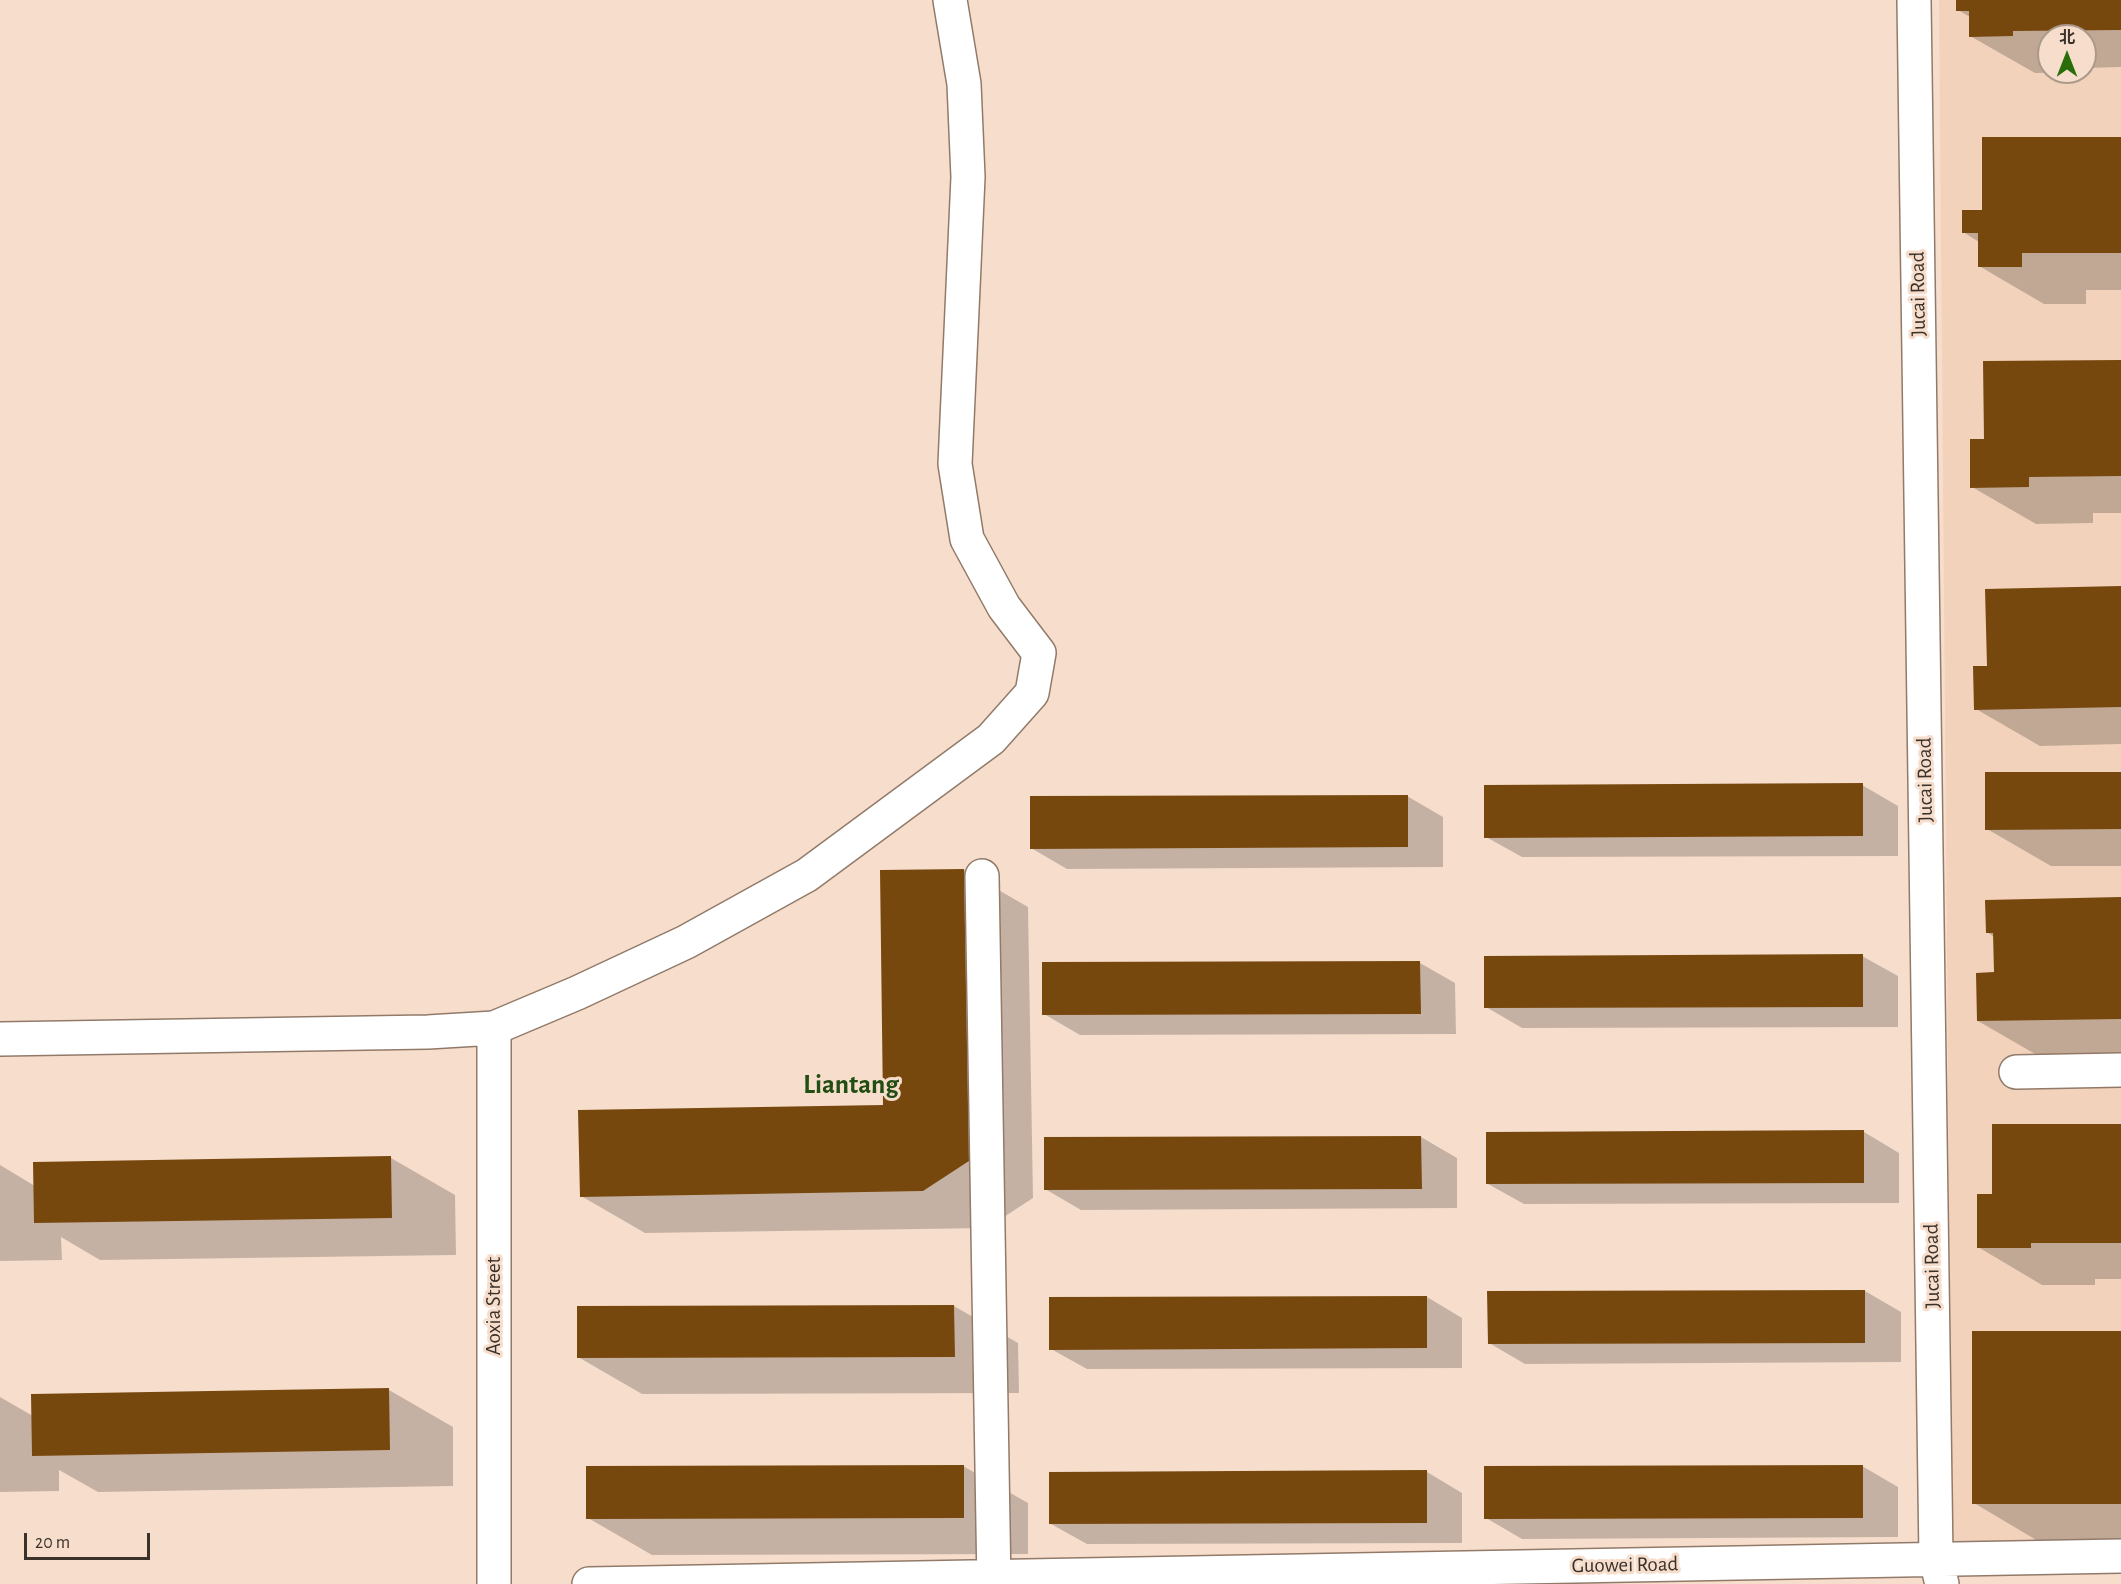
<!DOCTYPE html>
<meta charset="utf-8">
<style>
body{margin:0}
#map{position:relative;width:2121px;height:1584px;overflow:hidden;background:#f7decc;font-family:"Alegreya Sans","Noto Sans SC",sans-serif}
canvas{display:block}
.north{position:absolute;left:2037px;top:24px;width:60px;height:60px;box-sizing:border-box;background:#f7decc;border:2px solid #ab998b;border-radius:50%;rotate:0deg;font-size:16px;font-weight:700;line-height:24px;text-align:center;color:#3a312a}
.north::after{content:'';display:block;margin:auto;width:21px;height:27px;background:#296e0b;clip-path:polygon(50% 0,100% 100%,50% 72%,0 100%)}
.scale{position:absolute;left:24px;top:1533px;width:126px;height:27px;box-sizing:border-box;border:3px solid #3a312a;border-top:0;padding-left:8px;font-size:18px;line-height:21px;white-space:nowrap;color:#3a312a;-webkit-text-stroke:4px #f7decc;paint-order:stroke}
</style>
<div id="map">
<canvas width="2121" height="1584"></canvas>
<div class="north">北</div>
<div class="scale">20 m</div>
</div>
<script>
const ctx = document.querySelector('canvas').getContext('2d');
ctx.lineJoin = 'round';
function fillPath(path, color) {
  ctx.fillStyle = color;
  ctx.fill(path, 'evenodd');
}
function poly(rows) {
  const path = new Path2D();
  for (const r of rows) {
    path.moveTo(r[0], r[1]);
    for (let i = 2; i < r.length; i += 2) path.lineTo(r[i], r[i + 1]);
  }
  return path;
}
function strokePath(path, color, width, dash) {
  ctx.strokeStyle = color;
  ctx.lineWidth = width;
  ctx.lineCap = dash ? 'butt' : 'round';
  ctx.setLineDash(dash || []);
  ctx.stroke(path);
}
function write(font, color, halo, rows, align = 'center') {
  ctx.font = font + ' "Alegreya Sans",sans-serif';
  ctx.lineWidth = 6;
  ctx.setLineDash([]);
  ctx.textBaseline = 'middle';
  ctx.strokeStyle = halo;
  ctx.fillStyle = color;
  for (const [text, x, y, turn = 0] of rows) {
    ctx.save();
    ctx.translate(x, y);
    ctx.rotate((+turn || 0) * Math.PI / 180);
    ctx.textAlign = isNaN(turn) ? turn : align;
    if (halo) ctx.strokeText(text, 0, 0);
    ctx.fillText(text, 0, 0);
    ctx.restore();
  }
}
const built = poly([
 [1939,0,2121,0,2121,1543,1952,1547],
 [2049,36,2085,36,2085,72,2049,72]
]);
const shadow = poly([
 [1957,0,2121,0,2121,67,2085,68,2085,36,2049,36,2049,72,2071,72,2035,73,1970,36,1970,17,1958,10],
 [2121,138,2121,290,2086,290,2086,304,2044,304,1979,266,1979,242,1963,232,1983,212],
 [2121,362,2121,513,2093,513,2093,523,2036,524,1972,487,1985,441],
 [2121,587,2121,744,2040,746,1976,709,1989,667],
 [2121,773,2121,866,2051,866,1987,829],
 [1862,785,1898,806,1898,856,1522,857,1486,837],
 [1407,796,1443,817,1443,867,1067,869,1031,848],
 [964,870,1028,907,1033,1198,987,1228,645,1233,581,1196,885,1106,882,872],
 [2121,899,2121,1056,2042,1058,1978,1021,1996,974,1994,937,1987,932],
 [1862,956,1898,976,1898,1027,1522,1028,1486,1007],
 [1420,963,1455,983,1456,1034,1080,1035,1044,1014],
 [2121,1126,2121,1279,2095,1279,2095,1285,2042,1285,1978,1247,1994,1195],
 [1864,1132,1899,1153,1899,1203,1524,1204,1488,1184],
 [1421,1137,1457,1158,1457,1208,1081,1210,1045,1189],
 [391,1158,455,1195,456,1255,100,1260,61,1237,62,1260,0,1261,0,1165,35,1186],
 [1865,1291,1901,1312,1901,1362,1525,1364,1489,1343],
 [1427,1297,1462,1318,1462,1368,1087,1369,1051,1349],
 [954,1306,1018,1343,1019,1393,642,1394,578,1357],
 [2121,1332,2121,1540,2038,1541,1974,1503],
 [389,1390,453,1427,453,1486,98,1492,59,1470,59,1491,0,1492,0,1397,33,1416],
 [963,1466,1028,1503,1028,1554,652,1555,588,1518],
 [1862,1466,1898,1487,1898,1537,1522,1539,1486,1518],
 [1427,1472,1462,1493,1462,1543,1087,1544,1051,1524]
]);
const building = poly([
 [1956,0,2121,0,2121,30,2013,31,2013,36,1969,37,1969,11,1956,11],
 [1982,137,2121,137,2121,253,2022,253,2022,267,1978,267,1978,233,1962,233,1962,210,1982,210],
 [2121,360,2121,476,2029,477,2029,487,1970,488,1970,439,1984,439,1983,361],
 [2121,586,2121,707,1974,710,1973,666,1987,666,1985,589],
 [1985,772,2121,772,2121,829,1985,830],
 [1863,783,1863,836,1484,838,1484,785],
 [1408,795,1408,847,1030,849,1030,796],
 [964,869,969,1161,923,1191,580,1197,578,1110,883,1105,880,870],
 [2121,897,2121,1019,1977,1021,1976,973,1994,972,1993,933,1986,933,1985,900],
 [1863,954,1863,1007,1484,1008,1484,956],
 [1420,961,1421,1014,1042,1015,1042,962],
 [1992,1124,2121,1124,2121,1243,2031,1243,2031,1248,1977,1248,1977,1194,1992,1194],
 [1864,1130,1864,1183,1486,1184,1486,1132],
 [1421,1136,1422,1189,1044,1190,1044,1137],
 [391,1156,392,1218,34,1223,33,1162],
 [1865,1290,1865,1343,1488,1344,1487,1291],
 [1427,1296,1427,1348,1049,1350,1049,1297],
 [954,1305,955,1357,577,1358,577,1306],
 [1972,1331,2121,1331,2121,1504,1972,1504],
 [389,1388,390,1450,32,1456,31,1394],
 [964,1465,964,1518,586,1519,586,1466],
 [1863,1465,1863,1518,1484,1519,1484,1466],
 [1427,1470,1427,1523,1049,1524,1049,1472]
]);
const minor = poly([
 [1914,0,1935,1488,1936,1560,1942,1584],
 [982,876,994,1584],
 [494,1028,494,1584],
 [0,1039,428,1032,494,1028,577,993,686,942,807,875,991,739,1032,693,1039,653,1004,607,967,539,955,464,968,177,964,84,950,0],
 [2016,1072,2121,1070],
 [589,1584,2121,1556]
]);
const streetNames = [
 ["Jucai Road",1918,294,-91],
 ["Jucai Road",1925,780,-91],
 ["Jucai Road",1932,1266,-91],
 ["Aoxia Street",494,1306,-90],
 ["Guowei Road",1625,1565,-1]
];
const districtNames = [
 ["Liantang",851,1085]
];
fillPath(built, '#f2d2bb');
fillPath(shadow, '#0003');
fillPath(building, '#76480e');
strokePath(minor, '#917a69', 36);
strokePath(minor, '#fff', 33);
write('21px', '#3a312a', '#f7decc', streetNames);
write('bold 27px', '#224d13', '#f7decc', districtNames);
</script>
